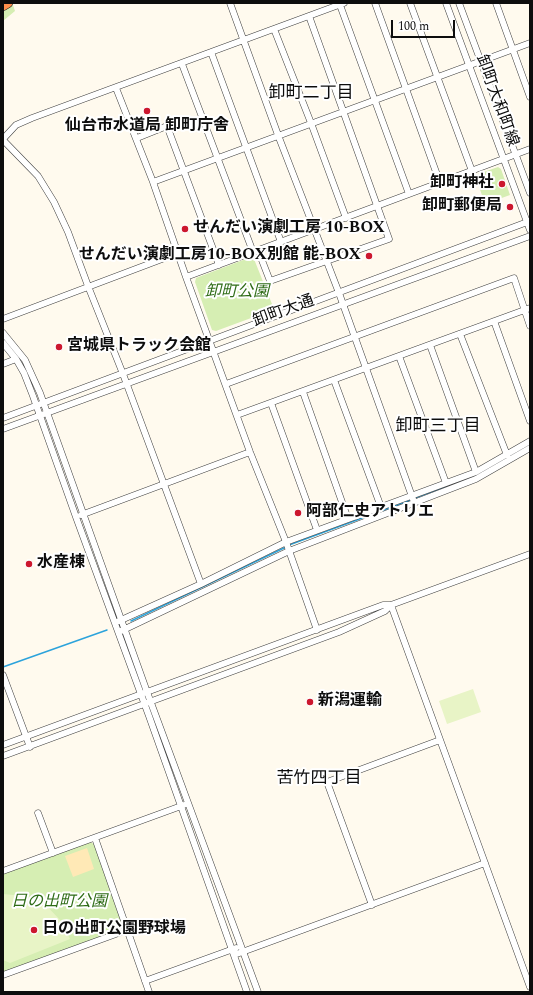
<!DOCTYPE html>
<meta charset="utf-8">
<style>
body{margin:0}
#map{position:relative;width:533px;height:995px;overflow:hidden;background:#fffaee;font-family:Spectral,serif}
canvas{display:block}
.frame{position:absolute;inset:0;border:4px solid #0d0d0d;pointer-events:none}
.scale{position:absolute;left:391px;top:20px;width:64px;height:18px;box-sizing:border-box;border:2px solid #0d0d0d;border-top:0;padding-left:5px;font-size:12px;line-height:14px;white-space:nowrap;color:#0d0d0d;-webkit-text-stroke:3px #fff;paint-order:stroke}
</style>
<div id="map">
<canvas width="533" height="995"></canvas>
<div class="frame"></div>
<div class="scale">100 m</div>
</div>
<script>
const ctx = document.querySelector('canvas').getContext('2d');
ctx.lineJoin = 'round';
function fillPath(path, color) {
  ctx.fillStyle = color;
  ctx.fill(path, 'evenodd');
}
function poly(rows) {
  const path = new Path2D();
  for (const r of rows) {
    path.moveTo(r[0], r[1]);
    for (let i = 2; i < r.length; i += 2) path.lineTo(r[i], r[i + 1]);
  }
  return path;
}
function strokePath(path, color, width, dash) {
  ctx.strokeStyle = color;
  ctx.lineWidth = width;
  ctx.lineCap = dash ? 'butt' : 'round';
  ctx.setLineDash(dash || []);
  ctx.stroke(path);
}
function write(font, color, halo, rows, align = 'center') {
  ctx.font = font + ' Spectral,"Noto Sans JP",serif';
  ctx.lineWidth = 4;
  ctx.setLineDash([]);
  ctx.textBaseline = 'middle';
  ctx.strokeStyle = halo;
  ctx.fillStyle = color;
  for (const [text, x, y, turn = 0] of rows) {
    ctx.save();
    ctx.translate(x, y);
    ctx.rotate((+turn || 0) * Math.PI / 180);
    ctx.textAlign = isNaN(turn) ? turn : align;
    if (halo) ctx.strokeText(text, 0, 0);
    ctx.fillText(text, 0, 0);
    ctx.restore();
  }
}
const green = poly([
 [13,5,15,11,3,21,3,10],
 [498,167,501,169,510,195,485,204,475,175],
 [251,257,254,259,272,304,270,311,216,331,212,330,195,282,196,278],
 [90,842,94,844,123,927,122,930,3,973,3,874]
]);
const sand = poly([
 [87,848,94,869,73,877,65,856]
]);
const pitch = poly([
 [473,689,481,712,447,724,439,701],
 [3,894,23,896,43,902,61,921,70,939,10,963,3,960]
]);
const stream = poly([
 [415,498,477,475],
 [289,545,411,500],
 [131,621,286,547],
 [3,667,107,630]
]);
const minor = poly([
 [230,3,278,135,339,293,414,502],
 [375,3,440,183],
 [410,3,472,171],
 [446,3,530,230],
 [459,3,530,193],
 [496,3,530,97],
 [340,5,409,194],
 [274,29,311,123,346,218],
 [211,52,281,242],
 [182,64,253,252],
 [116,88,153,182,186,277,250,452,286,542,317,630],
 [137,138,167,126,219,265],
 [3,139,16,125,32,118,344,3],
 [3,140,38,176,54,202,68,232,88,286,123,374,201,584],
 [153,182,530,43],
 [258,250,270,281,389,239,309,16],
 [186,277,530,149],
 [3,319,178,253],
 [494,321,530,421],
 [3,333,25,360,40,393,147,692,258,992],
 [460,334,507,455],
 [3,343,16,359,24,373,33,396,76,517,149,716,247,992],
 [430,345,476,472],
 [399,356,446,483],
 [3,364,16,359],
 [334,380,381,507],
 [226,384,514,278,530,326],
 [303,392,348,519],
 [271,403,317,530],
 [237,415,530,308],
 [3,418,530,221],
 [3,429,530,236],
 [81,515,250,452],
 [391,605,530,987],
 [119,621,201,584,286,542,476,472,530,441],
 [121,631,289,551,476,479,530,448],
 [3,675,30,747],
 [3,745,383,605,391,605,530,554],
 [3,756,339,632,385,611,391,605],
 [38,813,53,853],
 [95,838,149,992],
 [3,871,184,805],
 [372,905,327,782,440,740],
 [234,955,485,863],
 [3,975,127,930],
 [145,981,236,948]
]);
const highway = poly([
 [3,6,8,3]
]);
const markers = [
 [147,111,4,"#cc172e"],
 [502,184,4,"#cc172e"],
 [510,207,4,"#cc172e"],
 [185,229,4,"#cc172e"],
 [369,256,4,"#cc172e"],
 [59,347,4,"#cc172e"],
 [298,513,4,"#cc172e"],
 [29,564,4,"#cc172e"],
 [310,702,4,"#cc172e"],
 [34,930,4,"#cc172e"]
];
const streetNames = [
 ["卸町大和町線",496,101,70],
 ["卸町大通",284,312,-20]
];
const poiNames = [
 ["仙台市水道局 卸町庁舎",147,127,"center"],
 ["卸町神社",494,184,"right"],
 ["卸町郵便局",502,207,"right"],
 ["せんだい演劇工房 10-BOX",193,229],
 ["せんだい演劇工房10-BOX別館 能-BOX",361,256,"right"],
 ["宮城県トラック会館",67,347],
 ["阿部仁史アトリエ",306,513],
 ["水産棟",37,564],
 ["新潟運輸",318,702],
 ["日の出町公園野球場",42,930]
];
const parkNames = [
 ["卸町公園",237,293],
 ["日の出町公園",59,903]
];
const neighbourhoodNames = [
 ["卸町二丁目",311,95],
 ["卸町三丁目",438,428],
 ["苦竹四丁目",319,780]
];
fillPath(green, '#d6eeb3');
fillPath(sand, '#ffe9b6');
fillPath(pitch, '#e8f4c6');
strokePath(stream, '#2ca3db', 1.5);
strokePath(minor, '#404040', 7);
strokePath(highway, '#1e1e1e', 10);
strokePath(minor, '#fff', 6);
strokePath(highway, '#ff8f4c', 9);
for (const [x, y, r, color] of markers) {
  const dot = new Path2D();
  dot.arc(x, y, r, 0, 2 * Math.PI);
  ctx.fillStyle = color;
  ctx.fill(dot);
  strokePath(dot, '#fff', 1.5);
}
write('16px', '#0d0d0d', '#fff', streetNames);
write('bold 16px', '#0d0d0d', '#fff', poiNames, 'left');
write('italic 16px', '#2f6c17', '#fff', parkNames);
write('17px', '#0d0d0d', '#fff', neighbourhoodNames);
</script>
